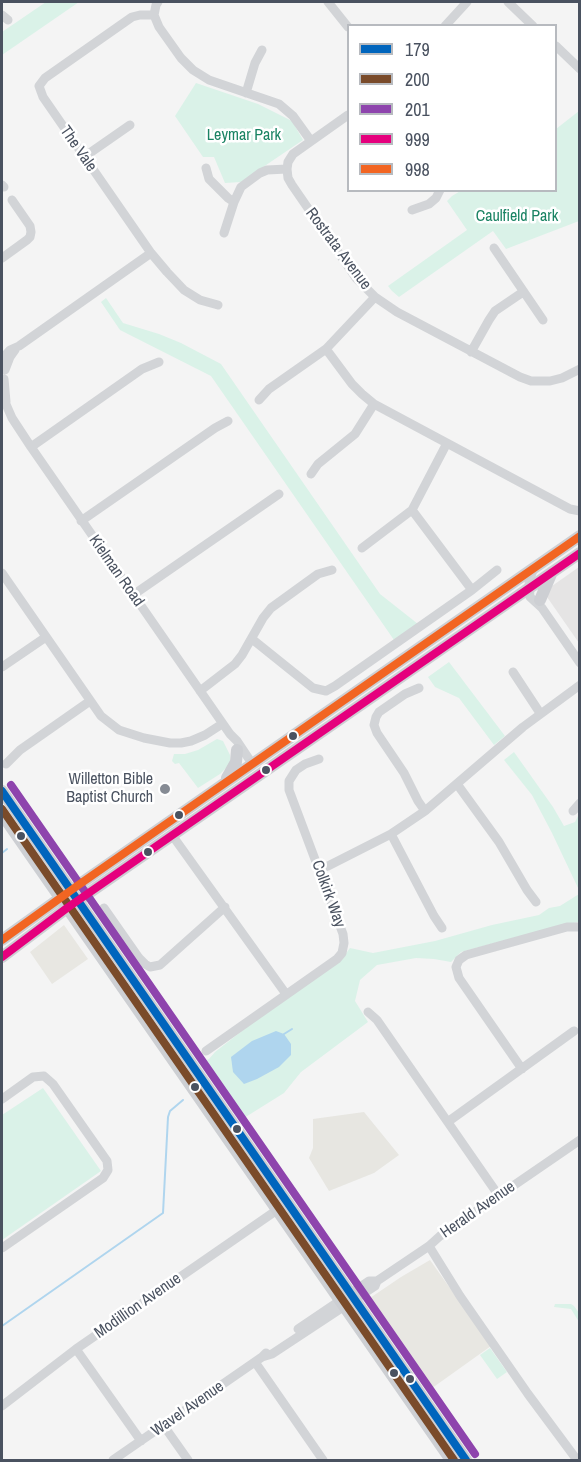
<!DOCTYPE html>
<style>
body{margin:0}
#map{position:relative;width:581px;height:1462px;overflow:hidden;background:#f4f4f4;font-family:"Archivo Narrow",sans-serif}
canvas{display:block}
.frame{position:absolute;inset:0;border:3px solid #4a5260;pointer-events:none}
.legend{position:absolute;left:347px;top:24px;width:210px;height:168px;box-sizing:border-box;background:#fff;border:2px solid #b7babf;margin:0;padding:8px 10px;list-style:none;font-size:18px;color:#4a5260}
.legend li{display:flex;align-items:center;gap:12px;height:30px}
.legend b{width:30px;border:2px solid #b7babf}
</style>
<div id="map">
<canvas width="581" height="1462"></canvas>
<div class="frame"></div>
<ul class="legend">
<li><b style="height:8px;background:#0065bd"></b>179</li>
<li><b style="height:8px;background:#7a4b2a"></b>200</li>
<li><b style="height:8px;background:#8e44ad"></b>201</li>
<li><b style="height:8px;background:#e5007d"></b>999</li>
<li><b style="height:8px;background:#f26522"></b>998</li>
</ul>
</div>
<script>
const ctx = document.querySelector('canvas').getContext('2d');
ctx.lineJoin = 'round';
function fillPath(path, color) {
  ctx.fillStyle = color;
  ctx.fill(path, 'evenodd');
}
function poly(rows) {
  const path = new Path2D();
  for (const r of rows) {
    path.moveTo(r[0], r[1]);
    for (let i = 2; i < r.length; i += 2) path.lineTo(r[i], r[i + 1]);
  }
  return path;
}
function strokePath(path, color, width, dash) {
  ctx.strokeStyle = color;
  ctx.lineWidth = width;
  ctx.lineCap = dash ? 'butt' : 'round';
  ctx.setLineDash(dash || []);
  ctx.stroke(path);
}
function write(font, color, halo, rows, align = 'center') {
  ctx.font = font + ' "Archivo Narrow",sans-serif';
  ctx.lineWidth = 5;
  ctx.setLineDash([]);
  ctx.textBaseline = 'middle';
  ctx.strokeStyle = halo;
  ctx.fillStyle = color;
  for (const [text, x, y, turn = 0] of rows) {
    ctx.save();
    ctx.translate(x, y);
    ctx.rotate((+turn || 0) * Math.PI / 180);
    ctx.textAlign = isNaN(turn) ? turn : align;
    if (halo) ctx.strokeText(text, 0, 0);
    ctx.fillText(text, 0, 0);
    ctx.restore();
  }
}
const commercial = poly([
 [64,925,88,959,52,984,30,952],
 [430,1260,491,1346,428,1391,369,1306,370,1298,401,1277]
]);
const education = poly([
 [579,567,579,643,547,597,552,586]
]);
const green = poly([
 [46,2,79,2,2,55,2,32],
 [196,83,258,104,292,121,303,140,241,182,225,183,214,157,203,157,175,116],
 [579,111,579,221,506,249,493,231,399,297,392,291,388,286,467,230,447,201,452,196,462,190,556,190,556,129],
 [106,298,123,323,159,334,181,343,221,364,380,594,418,624,394,640,211,376,120,330,101,302],
 [449,662,505,736,494,745,459,698,435,687,428,677],
 [217,739,223,741,230,755,230,762,227,767,220,774,198,788,179,763,175,764,172,761,174,754,185,754,198,750],
 [514,752,553,807,564,826,575,822,579,814,579,890,552,833,532,795,504,760],
 [579,894,579,922,558,926,461,952,451,962,434,959,416,958,377,965,360,980,355,1001,368,1022,301,1072,284,1093,244,1118,232,1108,200,1063,209,1059,215,1052,261,1016,344,956,350,948,373,953,435,941,492,925,539,915,549,908,560,906],
 [43,1088,101,1171,2,1240,2,1115],
 [555,1304,571,1304,574,1306,579,1313,579,1322,571,1309,554,1307],
 [490,1348,507,1372,497,1379,480,1355]
]);
const sand = poly([
 [364,1112,399,1155,374,1173,329,1191,309,1158,313,1148,313,1119]
]);
const water = poly([
 [276,1031,284,1034,291,1044,291,1055,279,1067,257,1079,244,1084,233,1072,231,1057,252,1041]
]);
const stream = poly([
 [2,853,7,849],
 [284,1034,292,1029],
 [2,1326,163,1213,168,1117,170,1111,183,1100]
]);
const minor = poly([
 [158,2,156,5,154,15,159,27,181,58,193,70,209,80,279,104,293,116,311,141],
 [328,2,348,27],
 [508,2,533,26],
 [2,15,8,20],
 [154,15,140,15,132,17,45,78,39,86,43,97,151,253,167,272,184,290,200,300,218,305],
 [445,26,467,2],
 [556,46,580,69],
 [246,93,255,63,262,50],
 [348,115,293,154,288,162,287,169,288,178,292,185,356,278,375,297,397,312,520,377,531,381,550,381,562,378,580,369],
 [84,157,130,125],
 [206,168,209,179,228,198,234,202],
 [2,185,4,187],
 [412,210,429,204,436,198,440,190],
 [224,233,234,202,241,187,260,173,267,170,287,169],
 [494,248,543,320],
 [2,258,27,240,30,237,31,232,30,226,12,200],
 [326,349,352,384,362,394,374,404,570,509,580,511],
 [471,352,489,320,495,311,523,292],
 [2,359,10,350,19,346,151,253],
 [5,370,10,357,15,350],
 [4,379,6,402],
 [2,395,12,418,31,447,230,734,237,741,249,759],
 [259,400,269,389,326,349,375,297],
 [31,447,142,369,159,362],
 [311,474,318,464,355,434,374,404],
 [412,510,472,590],
 [81,521,215,428,228,421],
 [362,548,412,510,447,443],
 [534,568,529,581,530,597,542,608,580,663],
 [2,573,101,716,119,730,144,738,170,743,181,743,191,741,205,735,222,724],
 [133,595,279,494],
 [252,639,313,688,326,691,335,686,472,590,497,570],
 [2,667,46,637],
 [513,672,540,713],
 [419,688,405,694,379,712,376,717,374,725,377,733,404,773,418,801,425,811],
 [200,691,235,664,242,655,263,618,271,608,318,574,332,570],
 [6,764,20,750,90,701],
 [457,784,499,842,527,890,536,902],
 [573,811,580,803],
 [391,834,434,916,442,928],
 [172,835,286,994],
 [319,869,328,866,391,834,425,811,523,727,580,685],
 [104,908,139,958,145,964,150,967,160,965,225,907],
 [368,1012,377,1020,499,1196],
 [206,1051,337,959,342,953,344,943,343,934,289,790,289,781,296,770,305,764,319,759],
 [522,1069,459,978,456,967,459,960,466,955,567,927,580,927],
 [2,1099,33,1077,44,1076,53,1084,107,1161,108,1170,103,1178,2,1248],
 [449,1121,574,1031],
 [429,1246,460,1296,528,1394,577,1460],
 [298,1329,369,1281,377,1281],
 [76,1349,141,1441],
 [262,1357,272,1354,375,1286,377,1281,429,1246,440,1236,580,1140],
 [255,1362,323,1460],
 [2,1406,76,1349,277,1210],
 [164,1426,188,1460],
 [113,1460,262,1357,266,1353]
]);
const major = poly([
 [540,600,552,572],
 [227,778,236,762,237,750],
 [2,791,466,1460],
 [2,814,451,1460],
 [2,940,77,886,580,536],
 [2,957,67,908,580,553]
]);
const bus1 = poly([
 [2,791,466,1460]
]);
const bus2 = poly([
 [2,809,454,1460]
]);
const bus3 = poly([
 [11,785,475,1454]
]);
const bus4 = poly([
 [2,957,67,908,580,553]
]);
const bus5 = poly([
 [2,940,77,886,580,536]
]);
const markers = [
 [293,736,5,"#4a5260"],
 [266,770,5,"#4a5260"],
 [165,789,6,"#868b94"],
 [179,815,5,"#4a5260"],
 [21,836,5,"#4a5260"],
 [148,852,5,"#4a5260"],
 [195,1087,5,"#4a5260"],
 [237,1129,5,"#4a5260"],
 [394,1373,5,"#4a5260"],
 [410,1379,5,"#4a5260"]
];
const parkNames = [
 ["Leymar Park",244,136],
 ["Caulfield Park",517,217]
];
const streetNames = [
 ["The Vale",78,149,55],
 ["Rostrata Avenue",338,249,53],
 ["Kielman Road",116,571,55],
 ["Colkirk Way",328,894,70],
 ["Herald Avenue",478,1210,-35],
 ["Modillion Avenue",138,1306,-35],
 ["Wavel Avenue",188,1409,-35]
];
const poiNames = [
 ["Willetton Bible",153,780],
 ["Baptist Church",153,798]
];
fillPath(commercial, '#e8e7e2');
fillPath(education, '#e5e4e4');
fillPath(green, '#daf2e8');
fillPath(sand, '#e7e6e1');
fillPath(water, '#afd5ee');
strokePath(stream, '#afd5ee', 2);
strokePath(minor, '#d2d4d7', 9);
strokePath(major, '#cdcfd3', 12);
strokePath(bus1, '#0065bd', 8);
strokePath(bus2, '#7a4b2a', 8);
strokePath(bus3, '#8e44ad', 8);
strokePath(bus4, '#e5007d', 8);
strokePath(bus5, '#f26522', 8);
for (const [x, y, r, color] of markers) {
  const dot = new Path2D();
  dot.arc(x, y, r, 0, 2 * Math.PI);
  ctx.fillStyle = color;
  ctx.fill(dot);
  strokePath(dot, '#fff', 2);
}
write('16px', '#1a8363', '#fff', parkNames);
write('16px', '#4a5260', '#fff', streetNames);
write('16px', '#4a5260', '#fff', poiNames, 'right');
</script>
